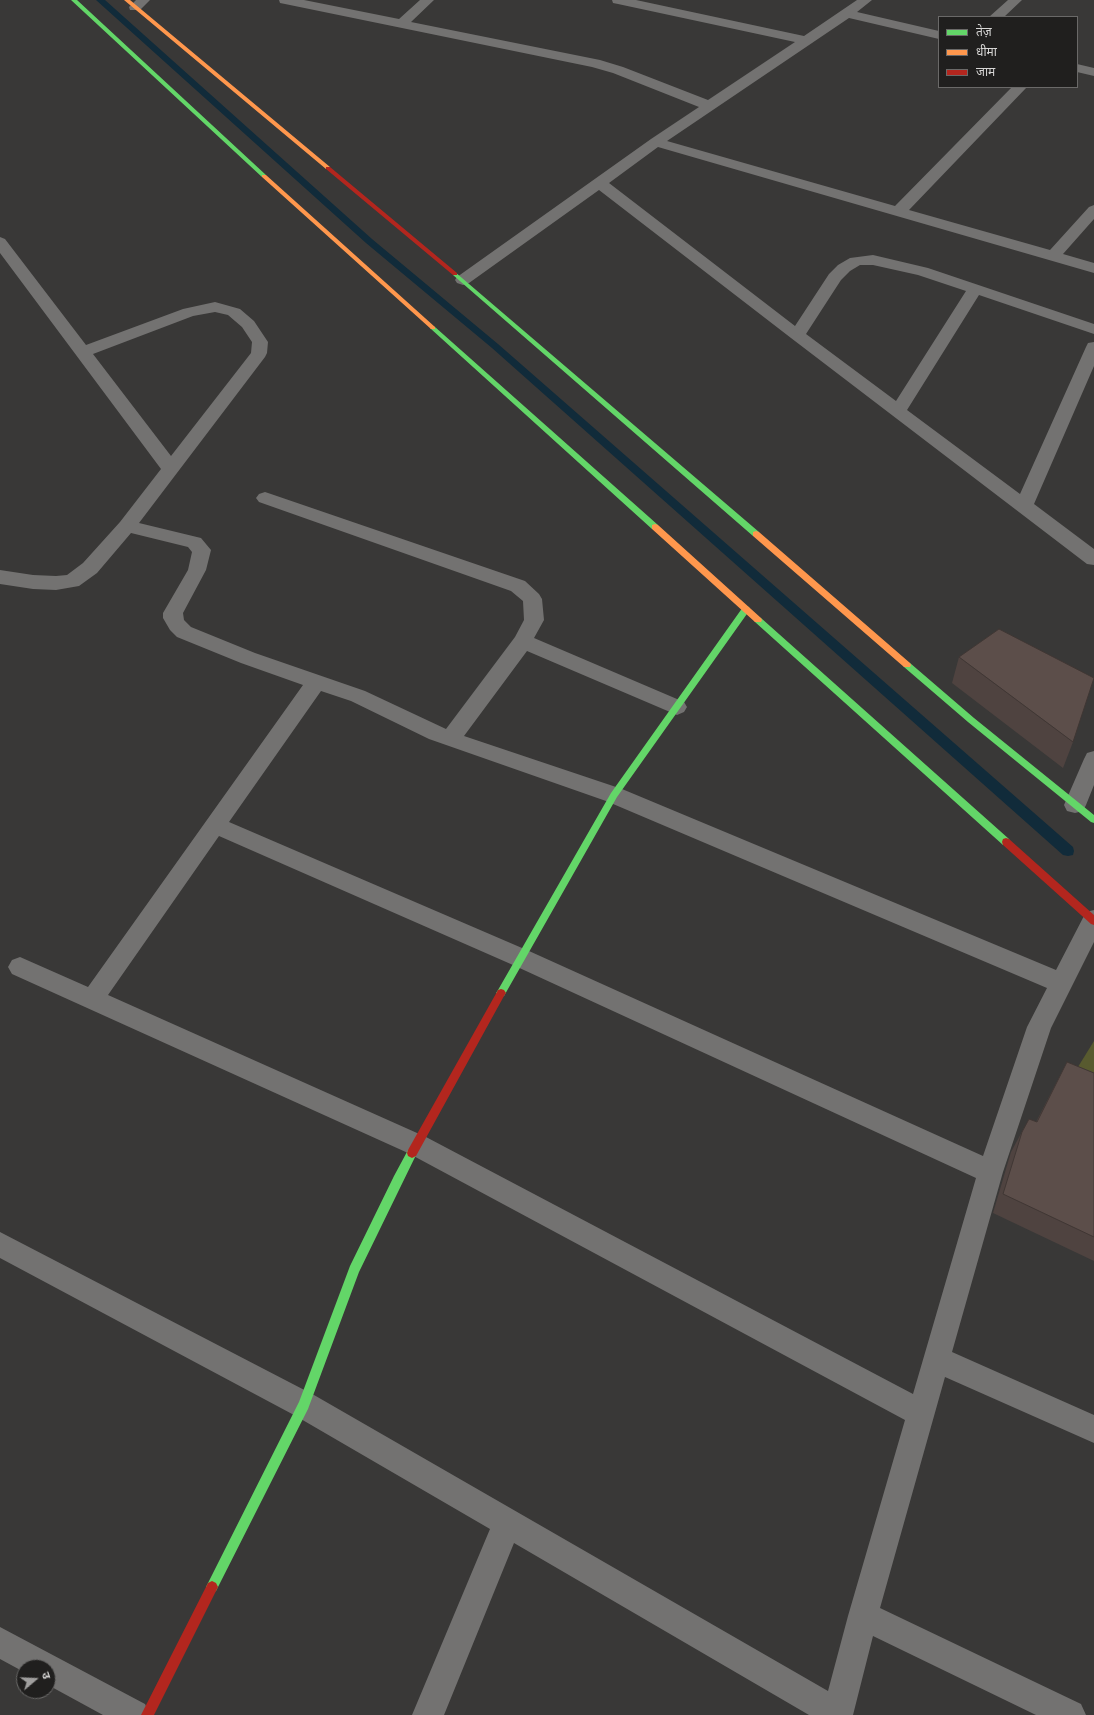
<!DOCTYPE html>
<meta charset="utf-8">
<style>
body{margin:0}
#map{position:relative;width:1094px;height:1715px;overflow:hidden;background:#393837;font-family:Manrope,"Noto Sans Devanagari",sans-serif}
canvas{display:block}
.legend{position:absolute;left:938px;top:16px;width:140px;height:72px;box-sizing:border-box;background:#201f1e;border:1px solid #6a6968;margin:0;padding:5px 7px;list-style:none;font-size:12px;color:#d8d7d6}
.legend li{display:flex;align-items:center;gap:8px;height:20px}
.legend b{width:20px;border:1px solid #6a6968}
.north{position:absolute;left:16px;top:1659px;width:40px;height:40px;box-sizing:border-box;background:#201f1e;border:1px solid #6a6968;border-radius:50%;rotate:71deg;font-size:11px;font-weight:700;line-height:16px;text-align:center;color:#d8d7d6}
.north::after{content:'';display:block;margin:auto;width:14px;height:18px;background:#a09f9e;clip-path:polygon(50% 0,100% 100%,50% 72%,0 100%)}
</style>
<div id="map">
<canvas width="1094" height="1715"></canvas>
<ul class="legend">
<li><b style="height:5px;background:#63d668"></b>तेज़</li>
<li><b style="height:5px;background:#ff974d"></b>धीमा</li>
<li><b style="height:5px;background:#b3261e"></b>जाम</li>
</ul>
<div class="north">उ</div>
</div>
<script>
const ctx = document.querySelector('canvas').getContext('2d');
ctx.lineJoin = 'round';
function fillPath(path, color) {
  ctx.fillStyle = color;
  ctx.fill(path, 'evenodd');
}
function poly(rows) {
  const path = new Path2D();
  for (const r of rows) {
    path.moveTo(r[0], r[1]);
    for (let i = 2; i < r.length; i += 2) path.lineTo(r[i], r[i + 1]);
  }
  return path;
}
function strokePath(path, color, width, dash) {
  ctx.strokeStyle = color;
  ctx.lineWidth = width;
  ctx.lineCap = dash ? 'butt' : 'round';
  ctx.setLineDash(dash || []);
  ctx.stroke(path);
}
const green = poly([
 [1094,1041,1094,1082,1073,1075]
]);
const stream = poly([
 [96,0,105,0,372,239,498,344,1073,847,1074,851,1073,855,1068,856,1063,855,492,348,366,243,96,0]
]);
const street = poly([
 [136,0,150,0,140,10,130,10,129,7,136,0],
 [279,0,304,0,399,19,420,0,434,0,411,22,600,60,623,67,708,100,795,42,618,4,613,3,612,0,636,0,804,36,857,0,872,0,857,12,939,31,939,39,849,18,667,141,895,206,1012,87,1027,87,909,210,1050,250,1089,207,1094,205,1094,219,1063,254,1094,263,1094,273,658,147,609,183,795,326,829,274,838,265,850,258,873,255,928,268,1094,324,1094,334,979,295,907,410,1020,494,1086,347,1088,343,1094,342,1094,366,1034,504,1094,549,1094,565,1087,564,791,338,599,190,469,283,463,285,457,283,455,280,457,277,651,139,699,107,613,73,592,67,285,4,280,3,279,0],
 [860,265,873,265,918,275,966,291,896,401,806,334,841,280,850,271,860,265],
 [1008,0,1022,0,1004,17,989,17,1008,0],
 [1077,64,1094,68,1094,76,1077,72,1077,64],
 [0,237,5,239,86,345,183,309,215,302,240,309,254,321,268,342,267,353,265,357,139,523,201,538,211,550,206,570,183,613,184,620,191,627,255,653,365,691,446,729,515,637,524,620,523,601,511,591,259,502,256,498,259,494,265,492,271,494,525,581,539,594,542,599,544,620,534,638,684,702,687,707,684,712,677,715,670,712,527,651,464,736,622,789,1056,970,1086,912,1094,910,1094,942,1051,1028,1003,1172,952,1352,1094,1415,1094,1443,945,1377,880,1608,1081,1704,1086,1715,1036,1715,873,1636,853,1715,809,1715,514,1543,444,1715,412,1715,490,1529,294,1415,0,1258,0,1232,314,1395,828,1691,848,1616,905,1420,408,1153,12,974,8,967,12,960,20,957,88,987,303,685,241,663,177,637,170,630,163,618,163,613,188,570,192,552,188,547,131,533,97,573,79,586,56,590,33,589,0,584,0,570,33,575,56,576,67,575,83,563,120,522,161,469,0,253,0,237],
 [215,312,228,315,242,327,252,342,251,353,171,456,93,354,193,316,215,312],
 [321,691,351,701,429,739,606,801,1047,988,1027,1027,983,1156,529,951,229,822,321,691],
 [219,836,513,965,976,1178,913,1394,426,1137,108,995,219,836],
 [1094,751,1094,785,1086,805,1083,811,1075,813,1067,811,1064,805,1084,759,1087,753,1094,751],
 [0,1627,145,1704,150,1715,103,1715,48,1685,48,1667,24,1667,24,1672,0,1659,0,1627]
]);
const fast = poly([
 [71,0,77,0,266,175,266,177,262,177,71,0],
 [455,272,759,532,759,536,753,536,453,275,453,273,455,272],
 [433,326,435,327,658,525,658,529,652,529,431,329,430,328,433,326],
 [746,606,749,607,750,609,749,611,617,797,504,996,501,997,498,996,496,993,498,990,611,793,743,607,746,606],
 [758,617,761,618,1009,839,1010,842,1009,845,1003,845,755,622,754,620,755,618,758,617],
 [907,662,910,663,974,718,1094,815,1094,823,1091,822,968,722,904,667,903,665,904,663,907,662],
 [412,1148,416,1150,417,1153,359,1272,308,1409,216,1591,212,1593,208,1591,206,1587,208,1583,299,1402,350,1266,394,1176,408,1150,412,1148]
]);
const slow = poly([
 [124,0,130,0,330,167,330,169,326,169,124,0],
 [262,175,266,175,435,327,435,329,431,329,262,177,262,175],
 [655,524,658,525,761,618,762,620,761,622,755,622,652,529,652,525,655,524],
 [756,531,759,532,910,663,911,665,910,667,904,667,753,536,753,532,756,531]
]);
const jam = poly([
 [326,167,330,167,457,273,457,275,453,275,326,169,326,167],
 [1006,838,1009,839,1094,915,1094,925,1091,924,1003,845,1002,842,1003,839,1006,838],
 [501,989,504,990,506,993,504,996,416,1156,412,1158,408,1156,407,1153,408,1150,498,990,501,989],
 [212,1581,216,1583,218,1587,154,1715,141,1715,208,1583,212,1581]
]);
const wall = poly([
 [959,657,1073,742,1063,768,952,683],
 [1067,1062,1094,1073,1094,1261,993,1213,1011,1152,1029,1119,1036,1122]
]);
const building = poly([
 [999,629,1094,678,1073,742,959,657,999,629],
 [1067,1062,1094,1073,1094,1237,1003,1194,1022,1132,1029,1119,1037,1122,1067,1062]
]);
fillPath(green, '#585a2f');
fillPath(stream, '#112b3a');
fillPath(street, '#737271');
fillPath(fast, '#63d668');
fillPath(slow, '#ff974d');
fillPath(jam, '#b3261e');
fillPath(wall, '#4f4340');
fillPath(building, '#5c4e4a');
strokePath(building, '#403734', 1);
</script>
